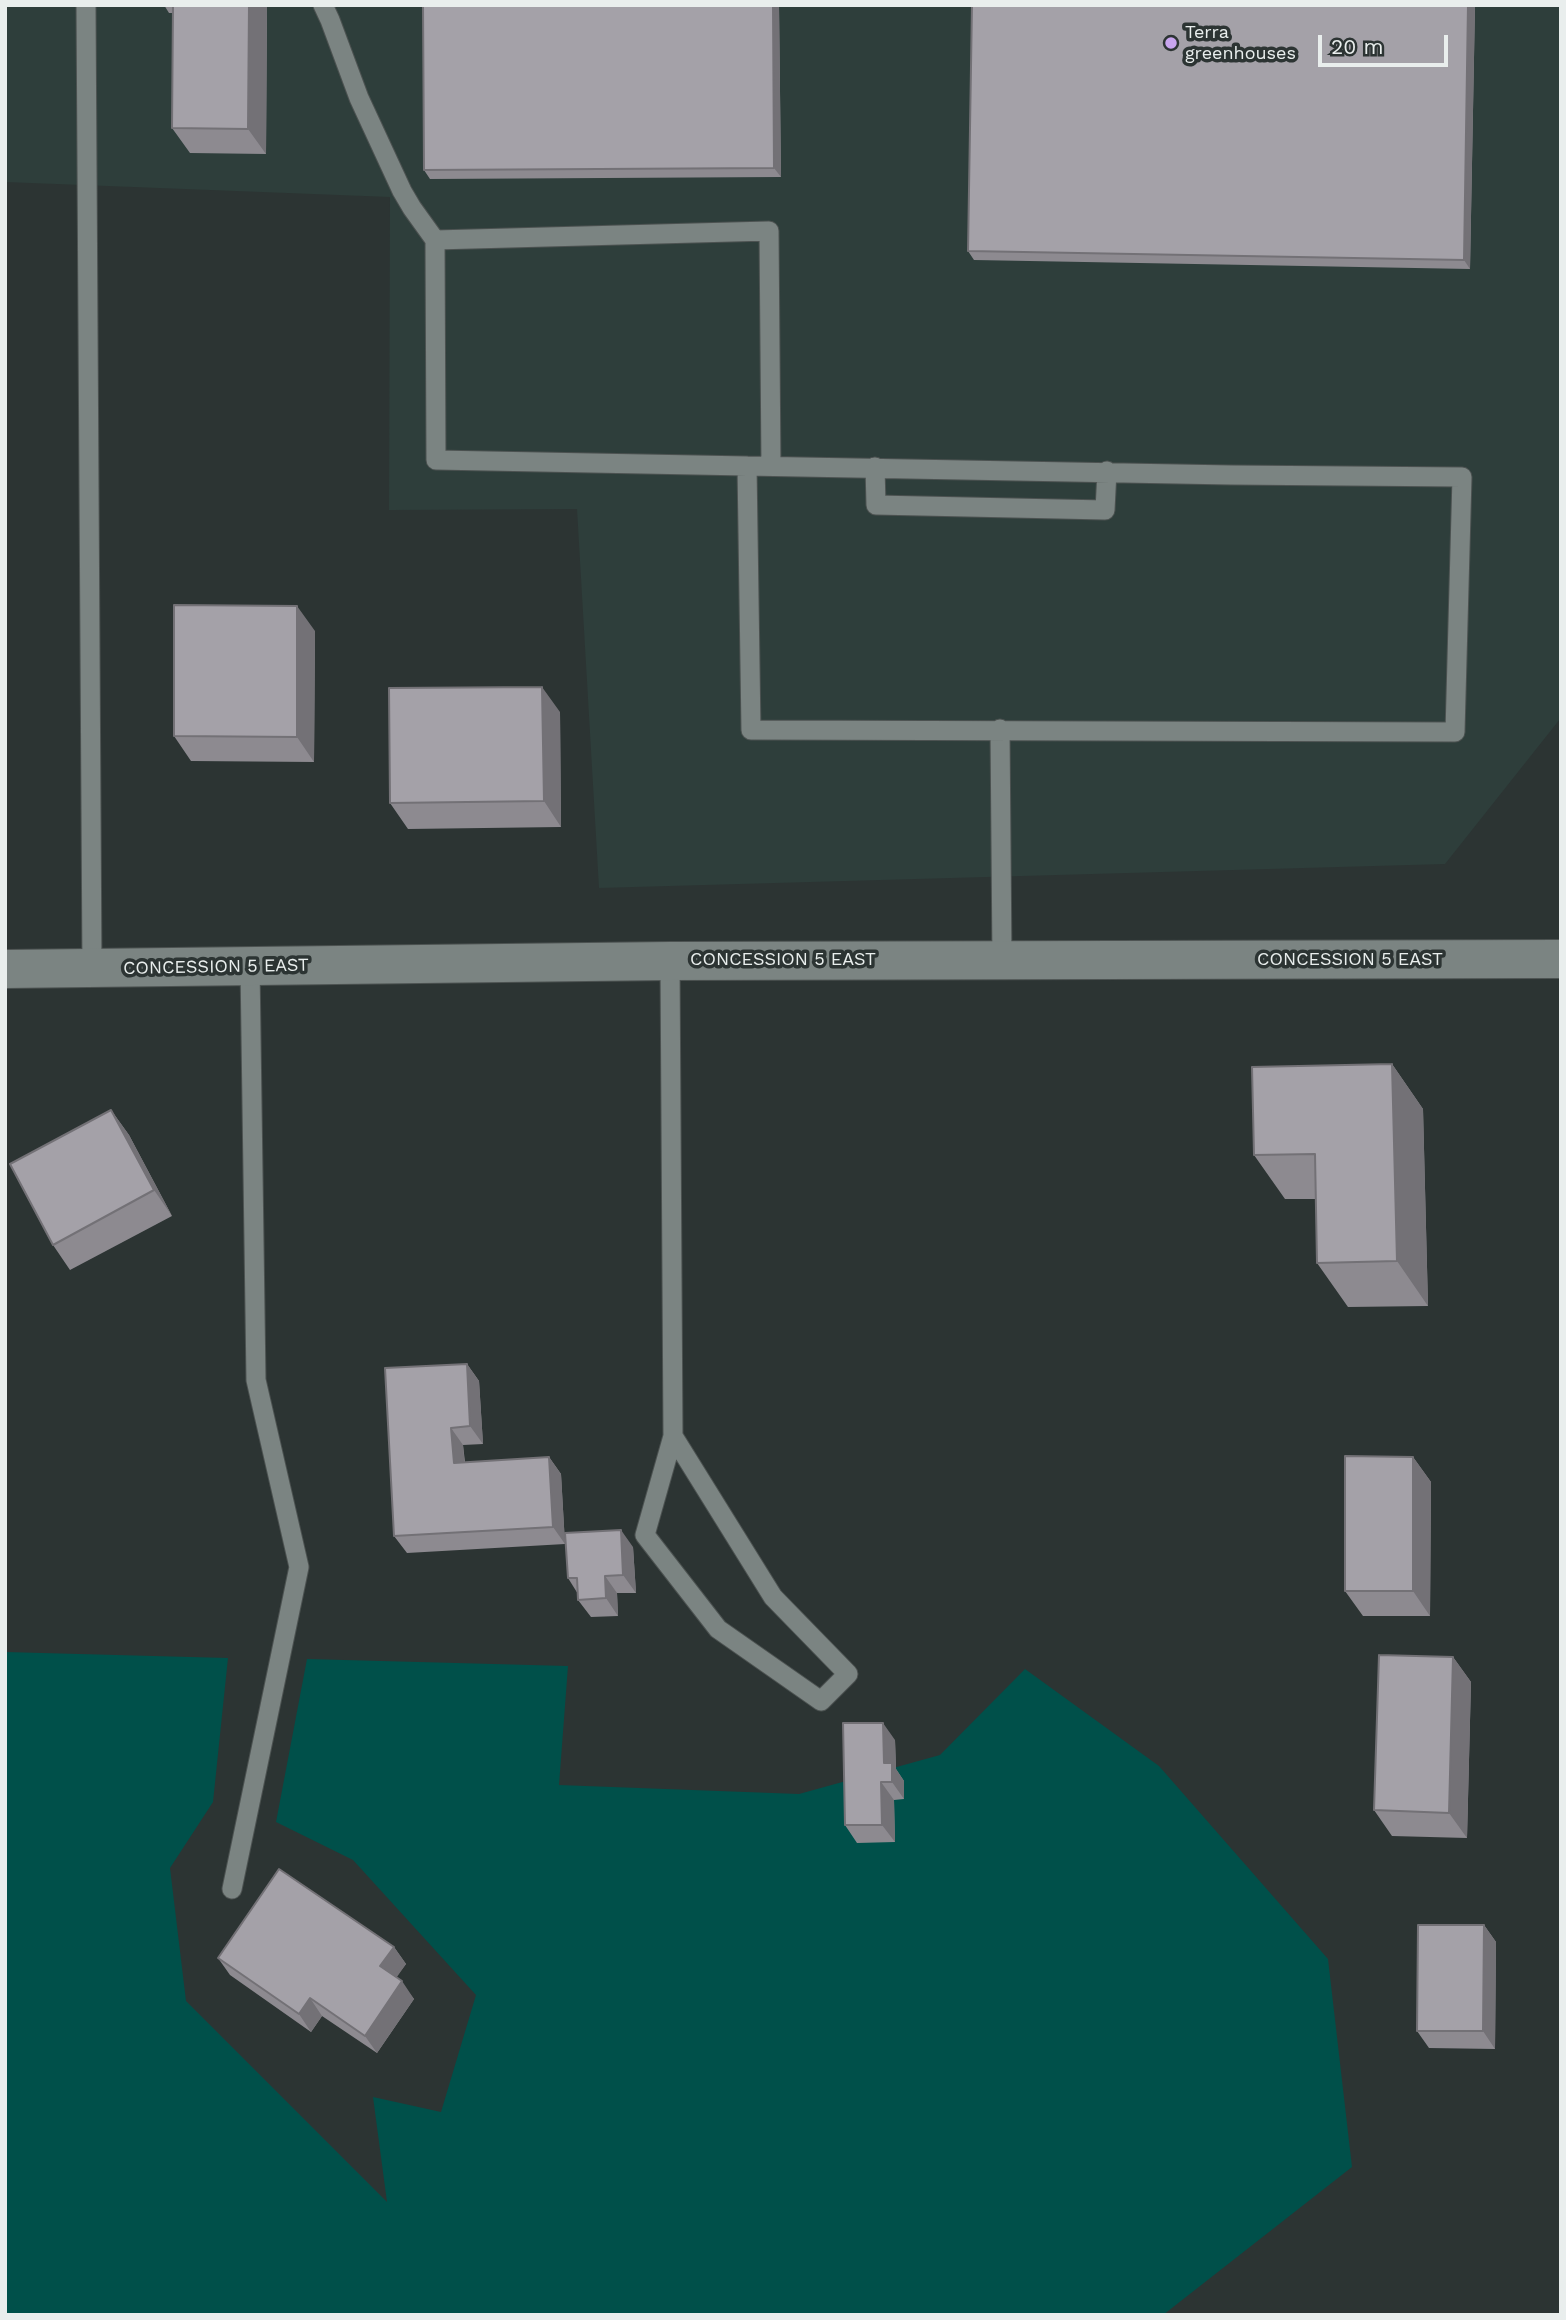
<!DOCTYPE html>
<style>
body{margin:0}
#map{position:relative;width:1566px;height:2320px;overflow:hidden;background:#2c3433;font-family:"Work Sans",sans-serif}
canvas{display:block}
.frame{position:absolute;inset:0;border:7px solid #e9eeed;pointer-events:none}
.scale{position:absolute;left:1318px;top:35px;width:130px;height:32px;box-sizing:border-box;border:4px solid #e9eeed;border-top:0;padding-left:9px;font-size:21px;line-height:24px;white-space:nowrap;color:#e9eeed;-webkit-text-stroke:5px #2c3433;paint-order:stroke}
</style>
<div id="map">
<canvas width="1566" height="2320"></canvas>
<div class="frame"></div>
<div class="scale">20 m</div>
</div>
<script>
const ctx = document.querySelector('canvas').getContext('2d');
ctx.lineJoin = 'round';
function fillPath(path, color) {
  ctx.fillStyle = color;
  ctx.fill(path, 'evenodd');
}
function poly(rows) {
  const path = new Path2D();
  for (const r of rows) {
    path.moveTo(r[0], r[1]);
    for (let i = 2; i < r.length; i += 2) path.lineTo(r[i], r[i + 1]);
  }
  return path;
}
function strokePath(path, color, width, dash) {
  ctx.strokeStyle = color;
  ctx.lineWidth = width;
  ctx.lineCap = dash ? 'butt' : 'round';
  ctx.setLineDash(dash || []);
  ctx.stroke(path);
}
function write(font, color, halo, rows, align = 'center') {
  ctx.font = font + ' "Work Sans",sans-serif';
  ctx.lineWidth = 7;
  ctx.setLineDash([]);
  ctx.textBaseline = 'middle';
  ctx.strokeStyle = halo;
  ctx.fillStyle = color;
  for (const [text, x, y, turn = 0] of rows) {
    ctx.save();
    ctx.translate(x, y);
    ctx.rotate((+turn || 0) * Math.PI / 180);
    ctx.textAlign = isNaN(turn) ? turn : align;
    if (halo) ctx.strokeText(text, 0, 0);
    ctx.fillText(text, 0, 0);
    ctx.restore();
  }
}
const built = poly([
 [5,5,1561,5,1560,719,1445,864,599,888,577,509,389,510,390,197,5,182]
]);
const green = poly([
 [5,1652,228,1658,213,1802,170,1868,186,2001,387,2202,373,2097,441,2112,476,1995,353,1860,276,1822,307,1659,568,1666,559,1785,799,1794,940,1755,1025,1669,1159,1766,1328,1959,1352,2167,1163,2315,5,2315]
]);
const service = poly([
 [86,5,92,968],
 [323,5,330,20,359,98,402,191,412,208,435,240],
 [747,466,1231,475,1462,477,1455,732,751,730,747,466],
 [747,466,436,460,435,240,769,231,771,466],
 [875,467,876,505,1105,510,1107,471],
 [1000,729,1002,960],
 [670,961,673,1436,645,1535,718,1629,821,1701,848,1674,773,1597,673,1436],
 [232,1889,299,1567,256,1380,250,966]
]);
const tertiary = poly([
 [5,969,670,961,1561,959]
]);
const wall = poly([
 [164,5,267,5,266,154,190,153,172,128,173,13,169,13],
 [779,5,781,177,430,179,424,170],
 [972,5,1475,5,1470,269,974,260,968,251],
 [315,631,314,762,191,761,174,736],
 [560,712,561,827,408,829,390,803],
 [1392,1064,1423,1109,1428,1306,1348,1307,1317,1263,1316,1199,1285,1199,1254,1155],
 [111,1110,129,1135,172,1216,70,1270,53,1245],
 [467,1364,479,1381,483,1444,463,1445,465,1462,549,1457,561,1474,565,1544,407,1553,394,1536],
 [1413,1457,1431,1482,1430,1616,1363,1616,1345,1591],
 [633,1547,636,1593,617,1593,618,1616,591,1617,578,1600,578,1594,568,1578],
 [1453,1657,1471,1682,1467,1838,1392,1836,1374,1810],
 [895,1740,896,1769,904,1781,904,1799,894,1800,895,1842,857,1843,845,1825],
 [1484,1925,1496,1942,1495,2049,1429,2048,1417,2031],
 [394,1947,406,1964,396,1977,414,1999,377,2053,322,2016,311,2032,230,1975,218,1958]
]);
const shadedWall = poly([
 [249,5,267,5,266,154,248,129],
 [773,5,779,5,781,177,774,168],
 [1468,5,1475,5,1470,269,1464,260],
 [297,606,315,631,314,762,297,737],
 [542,687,560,712,561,827,544,801],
 [1392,1064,1423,1109,1428,1306,1397,1261],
 [111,1110,129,1135,172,1216,154,1190],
 [467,1364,479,1381,483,1444,470,1426],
 [451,1428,463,1445,466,1480,454,1463],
 [549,1457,561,1474,565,1544,553,1527],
 [1413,1457,1431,1482,1430,1616,1413,1591],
 [621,1530,633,1547,636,1593,623,1575],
 [605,1576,617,1593,618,1616,606,1598],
 [1453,1657,1471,1682,1467,1838,1449,1813],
 [883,1723,895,1740,896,1769,904,1781,904,1799,892,1782,884,1763],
 [881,1782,894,1800,895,1842,882,1825],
 [1484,1925,1496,1942,1495,2049,1483,2031],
 [394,1947,406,1964,392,1984,380,1966],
 [402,1981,414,1999,377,2053,365,2036],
 [310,1998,322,2016,311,2032,299,2014]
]);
const building = poly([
 [173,5,249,5,248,129,172,128,173,5],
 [423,5,773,5,774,168,424,170,423,5],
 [972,5,1468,5,1464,260,968,251,972,5],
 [174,605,297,606,297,737,174,736,174,605],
 [542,687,544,801,390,803,389,688,542,687],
 [1392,1064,1397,1261,1317,1263,1315,1154,1254,1155,1252,1067,1392,1064],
 [111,1110,154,1190,53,1245,10,1164,111,1110],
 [467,1364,470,1426,451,1428,454,1463,549,1457,553,1527,394,1536,385,1368,467,1364],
 [1345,1456,1413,1457,1413,1591,1345,1591,1345,1456],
 [621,1530,623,1575,605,1576,606,1598,578,1600,577,1578,568,1578,565,1533,621,1530],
 [1379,1655,1453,1657,1449,1813,1374,1810,1379,1655],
 [843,1723,883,1723,884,1763,892,1763,892,1782,881,1782,882,1825,845,1825,843,1723],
 [279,1869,394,1947,380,1966,402,1981,365,2036,310,1998,299,2014,218,1958,279,1869],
 [1418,1925,1484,1925,1483,2031,1417,2031,1418,1925]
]);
const markers = [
 [1171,43,7,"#c8a5ee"]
];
const poiNames = [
 ["Terra",1185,33],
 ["greenhouses",1185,54]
];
const streetNames = [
 ["CONCESSION 5 EAST",783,960],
 ["CONCESSION 5 EAST",1350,960],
 ["CONCESSION 5 EAST",216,967,-1]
];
fillPath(built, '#2e3e3b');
fillPath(green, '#00504a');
strokePath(service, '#4c5251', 21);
strokePath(tertiary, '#4c5251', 40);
strokePath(service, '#7b8482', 19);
strokePath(tertiary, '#7b8482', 38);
fillPath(wall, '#8d8a90');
fillPath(shadedWall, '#737176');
fillPath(building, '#a4a1a8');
strokePath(building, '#737176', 2);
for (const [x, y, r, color] of markers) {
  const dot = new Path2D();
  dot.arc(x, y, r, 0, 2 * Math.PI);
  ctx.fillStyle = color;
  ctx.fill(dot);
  strokePath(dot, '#2c3433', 2.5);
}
write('18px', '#e9eeed', '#2c3433', poiNames, 'left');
write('18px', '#e9eeed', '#2c3433', streetNames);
</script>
